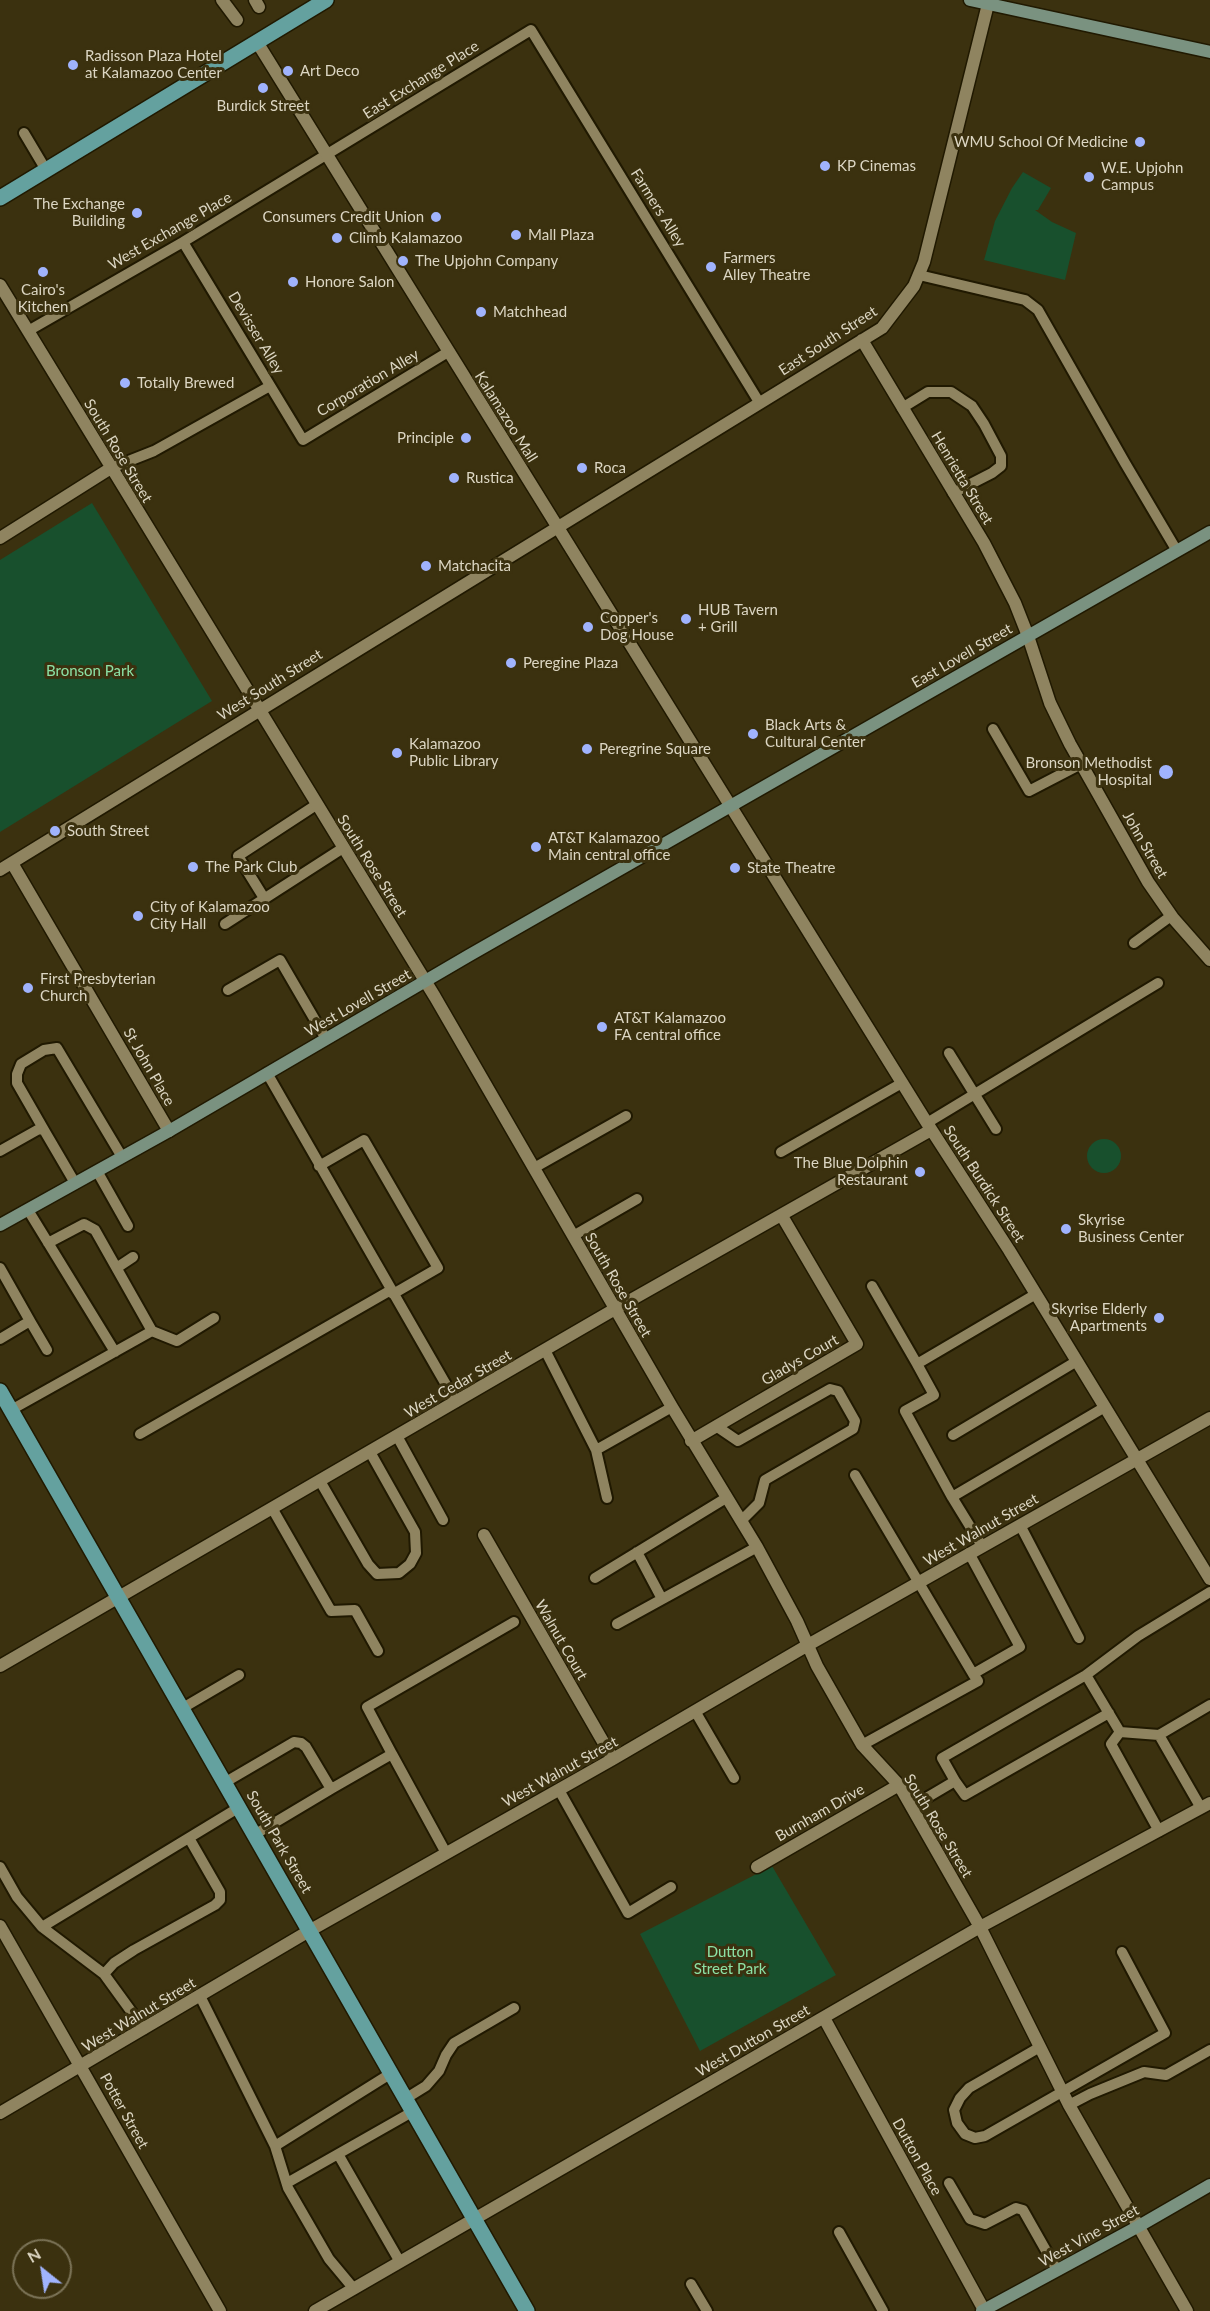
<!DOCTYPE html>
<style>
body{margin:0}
#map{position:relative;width:1210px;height:2311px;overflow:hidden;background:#3b310f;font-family:Lato,sans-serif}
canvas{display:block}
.north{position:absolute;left:12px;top:2239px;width:60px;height:60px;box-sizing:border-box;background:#3b310f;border:2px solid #7b7357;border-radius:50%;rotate:330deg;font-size:16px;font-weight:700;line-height:24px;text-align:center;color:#dcd6c3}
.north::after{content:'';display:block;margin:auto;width:21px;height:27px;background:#a0b3fd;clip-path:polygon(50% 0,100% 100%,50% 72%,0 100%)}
</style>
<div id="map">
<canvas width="1210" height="2311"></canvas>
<div class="north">N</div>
</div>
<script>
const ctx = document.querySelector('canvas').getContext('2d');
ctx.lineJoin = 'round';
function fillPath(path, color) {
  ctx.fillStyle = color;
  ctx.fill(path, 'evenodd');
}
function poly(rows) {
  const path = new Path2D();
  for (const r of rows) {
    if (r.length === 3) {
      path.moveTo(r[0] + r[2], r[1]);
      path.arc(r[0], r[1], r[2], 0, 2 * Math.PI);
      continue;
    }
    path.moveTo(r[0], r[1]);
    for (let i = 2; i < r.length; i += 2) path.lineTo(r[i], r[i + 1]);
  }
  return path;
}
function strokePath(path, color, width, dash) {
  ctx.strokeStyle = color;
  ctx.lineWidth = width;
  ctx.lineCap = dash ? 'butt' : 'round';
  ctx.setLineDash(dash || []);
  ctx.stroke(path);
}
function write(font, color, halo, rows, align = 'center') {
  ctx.font = font + ' Lato,sans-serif';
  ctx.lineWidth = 6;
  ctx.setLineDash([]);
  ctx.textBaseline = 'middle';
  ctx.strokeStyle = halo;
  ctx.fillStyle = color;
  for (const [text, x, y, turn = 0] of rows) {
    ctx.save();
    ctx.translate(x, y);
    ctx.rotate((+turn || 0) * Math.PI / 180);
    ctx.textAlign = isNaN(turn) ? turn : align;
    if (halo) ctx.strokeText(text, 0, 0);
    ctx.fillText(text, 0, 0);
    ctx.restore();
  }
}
const green = poly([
 [1023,172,1051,188,1038,210,1035,210,1052,222,1076,233,1065,280,984,260,995,221,1012,188],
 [92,503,212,701,0,832,0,560],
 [1104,1156,17],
 [772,1866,836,1975,700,2051,640,1934]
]);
const lane = poly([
 [24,133,46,170],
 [183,242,303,440,448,352],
 [919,275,1025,300,1038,310,1125,463,1177,551],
 [28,331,183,242,531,30,759,402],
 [902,408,928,392,951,392,972,406,984,424,1001,456,1001,466,992,473,953,493],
 [111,468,154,451,270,386],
 [993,729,1029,791,1081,764],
 [264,898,238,856,316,805],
 [225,924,343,848],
 [1134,943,1171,916],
 [228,990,280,960,326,1039],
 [949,1053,996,1129],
 [267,1073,456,1402],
 [927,1123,1158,983],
 [44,1130,17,1083,17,1074,21,1064,44,1050,57,1048,122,1157],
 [0,1151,39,1129,44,1130,75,1183],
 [781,1152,902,1083],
 [319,1166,364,1140,438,1268,393,1294],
 [534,1168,626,1116],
 [97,1171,128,1226],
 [28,1210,115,1352],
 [573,1236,637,1199],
 [48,1243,84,1224,95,1230,152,1331],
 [118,1267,133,1257],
 [0,1268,30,1321,0,1339],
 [872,1286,917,1364,1036,1294],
 [30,1321,47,1350],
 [545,1350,596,1450,672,1407],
 [917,1364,934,1395,905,1411,952,1497],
 [11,1410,152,1331,177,1341,214,1318],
 [716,1426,738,1441,830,1389,838,1391,855,1421,853,1429,765,1480,759,1503,741,1521],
 [140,1434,391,1290],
 [953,1435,1077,1361],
 [397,1436,443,1520],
 [596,1450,607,1498],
 [855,1475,973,1674,1020,1647,969,1553],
 [320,1481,368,1564,377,1574,399,1573,410,1564,416,1553,415,1532,370,1452],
 [272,1508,331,1611,355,1610,378,1651],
 [1020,1525,1079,1638],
 [982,1546,952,1497,1105,1407],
 [637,1552,662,1599],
 [595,1578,726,1498],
 [617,1624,757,1547],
 [1086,1675,1120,1732,1159,1735,1210,1705],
 [181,1709,239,1675],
 [695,1711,734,1778],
 [1120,1732,1111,1744,1159,1831],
 [1159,1735,1201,1808],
 [862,1745,978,1681,973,1674],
 [392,1754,446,1853],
 [955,1781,965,1795,1109,1713],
 [224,1783,294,1742,301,1743,306,1747,331,1789,254,1835],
 [331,1789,392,1754,367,1707,514,1622],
 [559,1790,628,1913,671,1887],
 [911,1807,955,1781,942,1758,1086,1675,1138,1636,1210,1592],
 [0,1867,17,1897,42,1927,238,1808],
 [42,1927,104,1974,144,2029],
 [104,1974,114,1963,134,1950,215,1905,220,1900,220,1892,189,1838],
 [200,1996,275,2146,288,2188,329,2259,354,2289],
 [1040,2047,969,2088,960,2098,954,2110,957,2123,965,2134,975,2138,985,2136,1165,2033,1122,1952],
 [405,2099,426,2086,439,2071,446,2055,454,2043,514,2008],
 [1069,2105,1090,2094,1144,2072,1166,2075,1210,2050],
 [275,2146,390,2074],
 [338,2154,400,2262],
 [287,2183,412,2112],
 [949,2183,970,2219,985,2224,1016,2208,1023,2210,1057,2270],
 [839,2232,883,2311],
 [691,2284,707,2311]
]);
const street = poly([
 [222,0,237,20],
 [255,0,259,7],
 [257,42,927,1123,1009,1250,1210,1579],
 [0,285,435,997,672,1407,757,1547,797,1621,817,1666,862,1745,899,1785,980,1927,1069,2105,1187,2311],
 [862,340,984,543,1015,603,1028,636,1050,703,1070,744,1148,882,1173,918,1210,960],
 [0,538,111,468],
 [12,863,169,1131],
 [0,870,882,328,914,286,924,262,989,0],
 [691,1441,857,1344,782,1216],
 [484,1535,613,1759],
 [0,1666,615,1309,931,1130],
 [757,1867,899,1785],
 [0,1926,220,2311],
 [824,2018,984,2310],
 [0,2113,309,1931,613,1759,808,1645,1210,1418],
 [315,2311,980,1927,1210,1803]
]);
const secondary = poly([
 [970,0,1210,52],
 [0,1225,169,1131,468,956,1210,532],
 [982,2311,1139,2226,1210,2185]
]);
const primary = poly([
 [0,198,326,0],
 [0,1391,527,2311]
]);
const markers = [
 [73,65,6,"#a0b3fd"],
 [288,71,6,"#a0b3fd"],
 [263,88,6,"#a0b3fd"],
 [1140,142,6,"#a0b3fd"],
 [825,166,6,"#a0b3fd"],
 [1089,177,6,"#a0b3fd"],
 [137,213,6,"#a0b3fd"],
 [436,217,6,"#a0b3fd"],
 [516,235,6,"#a0b3fd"],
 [337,238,6,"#a0b3fd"],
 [403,261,6,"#a0b3fd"],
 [711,267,6,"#a0b3fd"],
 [43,272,6,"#a0b3fd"],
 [293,282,6,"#a0b3fd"],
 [481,312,6,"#a0b3fd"],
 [125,383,6,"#a0b3fd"],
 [466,438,6,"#a0b3fd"],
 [582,468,6,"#a0b3fd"],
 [454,478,6,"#a0b3fd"],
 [426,566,6,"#a0b3fd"],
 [686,619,6,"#a0b3fd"],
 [588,627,6,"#a0b3fd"],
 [511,663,6,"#a0b3fd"],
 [753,734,6,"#a0b3fd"],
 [587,749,6,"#a0b3fd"],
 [397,753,6,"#a0b3fd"],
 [1166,772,8,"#a0b3fd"],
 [55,831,6,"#a0b3fd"],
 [536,847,6,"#a0b3fd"],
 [193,867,6,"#a0b3fd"],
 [735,868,6,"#a0b3fd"],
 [138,916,6,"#a0b3fd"],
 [28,988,6,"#a0b3fd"],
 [602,1027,6,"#a0b3fd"],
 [920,1172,6,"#a0b3fd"],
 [1066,1229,6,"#a0b3fd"],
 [1159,1318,6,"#a0b3fd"]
];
const poiNames = [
 ["Radisson Plaza Hotel",85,56],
 ["at Kalamazoo Center",85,73],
 ["Art Deco",300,71],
 ["Burdick Street",263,106,"center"],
 ["WMU School Of Medicine",1128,142,"right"],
 ["KP Cinemas",837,166],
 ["W.E. Upjohn",1101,168],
 ["Campus",1101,185],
 ["The Exchange",125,204,"right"],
 ["Building",125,221,"right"],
 ["Consumers Credit Union",424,217,"right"],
 ["Mall Plaza",528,235],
 ["Climb Kalamazoo",349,238],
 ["Farmers",723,258],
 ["Alley Theatre",723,275],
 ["The Upjohn Company",415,261],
 ["Honore Salon",305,282],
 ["Cairo's",43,290,"center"],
 ["Kitchen",43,307,"center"],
 ["Matchhead",493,312],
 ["Totally Brewed",137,383],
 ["Principle",454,438,"right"],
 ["Roca",594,468],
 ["Rustica",466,478],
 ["Matchacita",438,566],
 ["HUB Tavern",698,610],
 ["+ Grill",698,627],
 ["Copper's",600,618],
 ["Dog House",600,635],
 ["Peregine Plaza",523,663],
 ["Black Arts &",765,725],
 ["Cultural Center",765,742],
 ["Kalamazoo",409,744],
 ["Public Library",409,761],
 ["Peregrine Square",599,749],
 ["Bronson Methodist",1152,763,"right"],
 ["Hospital",1152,780,"right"],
 ["South Street",67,831],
 ["AT&T Kalamazoo",548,838],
 ["Main central office",548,855],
 ["The Park Club",205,867],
 ["State Theatre",747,868],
 ["City of Kalamazoo",150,907],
 ["City Hall",150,924],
 ["First Presbyterian",40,979],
 ["Church",40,996],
 ["AT&T Kalamazoo",614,1018],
 ["FA central office",614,1035],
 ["The Blue Dolphin",908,1163,"right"],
 ["Restaurant",908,1180,"right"],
 ["Skyrise",1078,1220],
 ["Business Center",1078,1237],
 ["Skyrise Elderly",1147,1309,"right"],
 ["Apartments",1147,1326,"right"]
];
const streetNames = [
 ["East Exchange Place",421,80,-32],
 ["Farmers Alley",658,208,58],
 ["West Exchange Place",170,231,-30],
 ["Devisser Alley",256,333,59],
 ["East South Street",828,341,-33],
 ["Corporation Alley",368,383,-31],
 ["Kalamazoo Mall",506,417,58],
 ["South Rose Street",118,451,59],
 ["Henrietta Street",962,478,59],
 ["East Lovell Street",962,656,-30],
 ["West South Street",270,685,-32],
 ["John Street",1145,845,60],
 ["South Rose Street",372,866,58],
 ["West Lovell Street",358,1003,-30],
 ["St John Place",149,1067,60],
 ["South Burdick Street",984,1184,57],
 ["South Rose Street",618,1285,60],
 ["Gladys Court",800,1360,-30],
 ["West Cedar Street",458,1384,-30],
 ["West Walnut Street",981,1530,-30],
 ["Walnut Court",561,1640,60],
 ["West Walnut Street",560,1772,-29],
 ["Burnham Drive",820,1813,-30],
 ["South Rose Street",938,1826,59],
 ["South Park Street",279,1842,60],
 ["West Walnut Street",139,2015,-31],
 ["West Dutton Street",753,2041,-30],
 ["Potter Street",124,2111,61],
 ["Dutton Place",917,2157,61],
 ["West Vine Street",1089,2236,-29]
];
const parkNames = [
 ["Bronson Park",90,671],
 ["Dutton",730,1952],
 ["Street Park",730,1969]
];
fillPath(green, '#18502d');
strokePath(lane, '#201901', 14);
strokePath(street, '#201901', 15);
strokePath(secondary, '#201901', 15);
strokePath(primary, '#201901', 18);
strokePath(lane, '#8f8460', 10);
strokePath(street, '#8f8460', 12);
strokePath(secondary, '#7a9280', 12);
strokePath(primary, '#64a19f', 15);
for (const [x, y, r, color] of markers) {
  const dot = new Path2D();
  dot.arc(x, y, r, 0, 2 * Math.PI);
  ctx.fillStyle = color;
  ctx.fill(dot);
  strokePath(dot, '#3b310f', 2);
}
write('15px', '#dcd6c3', '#3b310f', poiNames, 'left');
write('15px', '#dcd6c3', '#3b310f', streetNames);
write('15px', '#8ce1a5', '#3b310f', parkNames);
</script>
